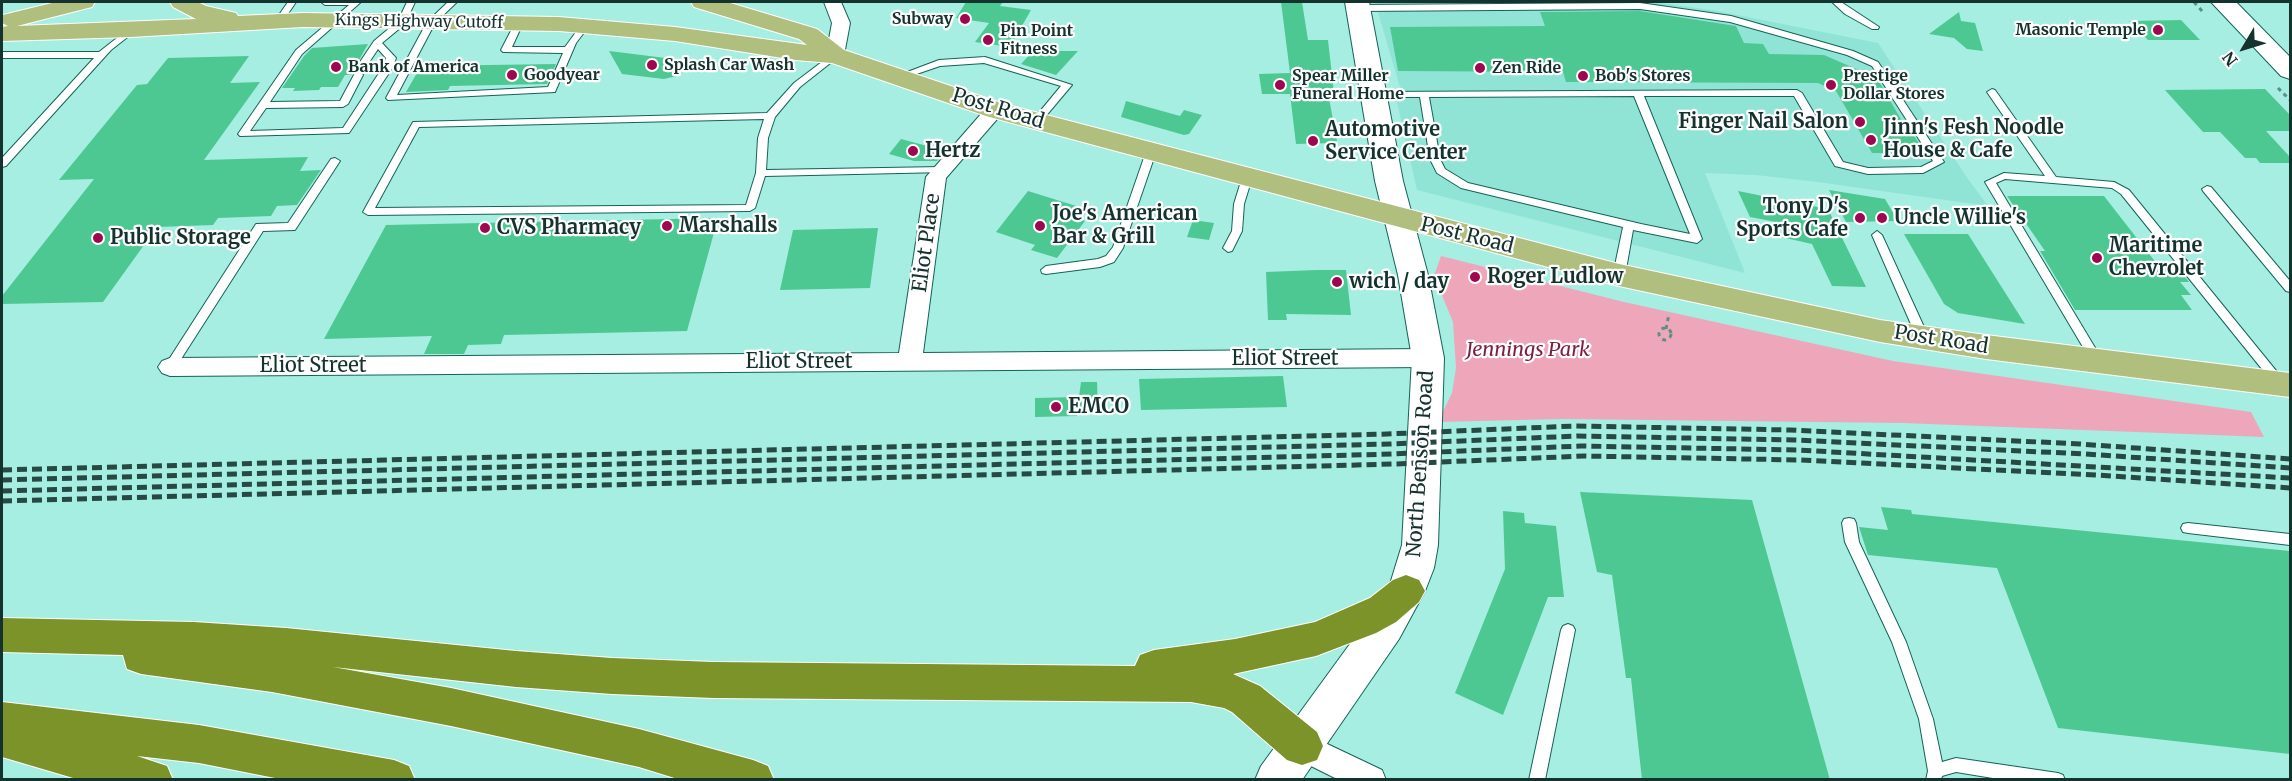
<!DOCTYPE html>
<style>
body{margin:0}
#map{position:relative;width:2292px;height:781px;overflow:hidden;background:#a5eee1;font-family:Merriweather,serif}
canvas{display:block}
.frame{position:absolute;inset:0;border:3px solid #15332e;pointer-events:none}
.north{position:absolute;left:2214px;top:18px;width:60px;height:60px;-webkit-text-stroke:4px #fefefe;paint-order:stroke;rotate:232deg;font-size:16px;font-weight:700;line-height:24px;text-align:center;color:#15332e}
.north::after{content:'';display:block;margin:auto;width:21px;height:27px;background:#15332e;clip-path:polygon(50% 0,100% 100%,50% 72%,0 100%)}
</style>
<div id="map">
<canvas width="2292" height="781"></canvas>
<div class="frame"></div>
<div class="north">N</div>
</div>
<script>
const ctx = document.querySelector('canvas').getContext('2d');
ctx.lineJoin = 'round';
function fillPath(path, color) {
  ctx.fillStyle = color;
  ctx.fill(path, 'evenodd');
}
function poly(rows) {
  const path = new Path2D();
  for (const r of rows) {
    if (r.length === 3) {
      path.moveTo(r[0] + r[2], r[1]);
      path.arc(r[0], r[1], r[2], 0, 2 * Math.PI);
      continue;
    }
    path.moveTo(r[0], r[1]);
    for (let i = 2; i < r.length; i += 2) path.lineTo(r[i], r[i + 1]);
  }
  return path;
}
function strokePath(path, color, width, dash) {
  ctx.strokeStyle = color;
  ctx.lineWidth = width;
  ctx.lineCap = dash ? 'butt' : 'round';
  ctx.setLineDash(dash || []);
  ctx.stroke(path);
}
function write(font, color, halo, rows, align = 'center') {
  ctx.font = font + ' Merriweather,serif';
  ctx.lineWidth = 4.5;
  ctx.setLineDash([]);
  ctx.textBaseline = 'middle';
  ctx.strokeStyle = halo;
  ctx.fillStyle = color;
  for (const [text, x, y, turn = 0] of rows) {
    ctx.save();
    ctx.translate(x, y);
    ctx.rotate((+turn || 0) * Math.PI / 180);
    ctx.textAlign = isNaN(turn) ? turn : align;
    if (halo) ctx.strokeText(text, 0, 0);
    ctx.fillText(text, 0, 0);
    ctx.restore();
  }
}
const built = poly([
 [1375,2,1655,2,1717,11,1878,43,1968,179,1988,206,1818,182,1756,175,1705,173,1745,273,1417,190,1397,102,1404,101]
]);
const green = poly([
 [1441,256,1624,302,1893,361,2251,412,2264,437,1903,423,1562,419,1438,422,1452,393,1456,368,1453,322,1434,276]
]);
const building = poly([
 [966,2,1003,2,1000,6,1031,10,1010,47,975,42,989,23,956,18],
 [1281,2,1302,2,1308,40,1328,40,1334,93,1328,93,1337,141,1334,141,1334,143,1296,144,1290,94,1262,94,1259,74,1290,73],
 [1640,11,1736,26,1744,43,1763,44,1769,54,1824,55,1877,78,1906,128,1911,131,1925,153,1872,153,1836,91,1818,83,1566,82,1563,72,1398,71,1390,27,1545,26,1540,12],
 [1959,12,1961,21,1975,23,1983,51,1967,49,1954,38,1929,34],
 [2181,20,2200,40,2148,40,2129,21],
 [368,44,358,62,366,67,373,61,380,67,376,74,365,74,361,71,355,71,351,75,345,75,338,87,321,87,319,90,293,91,295,88,282,88,304,56,312,48],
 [609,51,690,61,677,76,664,79,622,74],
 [1033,51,1078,51,1056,75,1021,64],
 [249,56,230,83,260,82,204,160,308,157,300,171,321,170,297,205,277,206,271,216,218,218,213,225,157,227,103,302,2,304,2,296,94,179,59,180,137,85,147,84,168,58],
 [556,64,547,84,450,86,448,90,406,92,421,66],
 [2265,89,2290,115,2290,131,2266,131,2290,157,2290,163,2260,163,2256,158,2245,158,2220,132,2203,132,2165,90],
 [1126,101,1180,116,1184,110,1202,115,1189,134,1184,135,1121,117],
 [901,139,946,151,937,161,914,161,889,154],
 [1829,190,1885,199,1898,221,1846,222],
 [1028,191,1086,209,1079,219,1085,221,1057,258,1031,250,1035,245,996,232],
 [1738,191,1828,209,1866,287,1832,286,1812,244,1781,237,1781,223,1750,217],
 [2007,196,2104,196,2157,264,2175,264,2189,282,2180,282,2191,295,2181,295,2192,310,2075,310,2040,251,2045,251],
 [718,218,687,331,504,335,501,344,468,345,464,354,424,354,432,336,324,339,386,225],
 [1193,220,1214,223,1209,240,1187,237],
 [878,228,870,288,780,290,793,230],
 [1904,234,1968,234,2025,324,1958,313,1944,304],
 [1316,270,1346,270,1351,315,1286,314,1287,320,1268,320,1266,272],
 [1283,376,1287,407,1141,410,1139,379],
 [1081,382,1097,382,1098,411,1077,412,1077,416,1035,417,1035,398,1077,397,1077,411],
 [1580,492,1752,500,1830,780,1642,780,1631,678,1626,678,1612,575,1597,572],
 [1881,507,1911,510,1912,514,2290,551,2290,754,2058,728,1997,568,1868,555,1859,527,1888,530],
 [1503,511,1524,513,1525,523,1556,526,1564,597,1548,597,1503,715,1455,693,1505,569]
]);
const path = poly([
 [2194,2,2203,12],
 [2278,88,2290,100],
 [1665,334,6],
 [1666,329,1669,314]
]);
const lane = poly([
 [288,2,296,2,281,24,275,24,274,22,288,2],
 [321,2,361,2,302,54,270,102,340,101,355,73,361,73,363,75,348,104,343,107,266,108,250,131,343,128,383,67,386,58,378,49,368,64,365,65,360,62,374,41,398,21,407,2,415,2,405,24,382,43,396,58,393,67,349,133,240,136,238,134,296,50,349,5,325,5,321,2],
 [448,2,457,2,435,23,397,95,548,87,563,53,503,52,501,50,515,23,519,20,523,23,512,47,565,47,582,24,585,23,589,26,576,43,555,92,388,100,386,98,427,22,448,2],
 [1832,2,1841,2,1879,27,1878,29,1872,29,1845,14,1832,2],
 [1640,3,1731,16,1853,51,1878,62,1944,162,1923,173,1868,174,1835,166,1794,96,1644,96,1702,239,1697,243,1633,230,1625,275,1619,279,1613,275,1623,227,1461,188,1437,173,1430,159,1420,97,1374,97,1369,94,1371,92,1797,90,1802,93,1843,162,1868,168,1921,167,1933,161,1872,66,1847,55,1730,22,1640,9,1358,11,1354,8,1358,5,1640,3],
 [1634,96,1690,234,1641,224,1468,183,1445,169,1440,159,1429,97,1634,96],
 [131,27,136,30,134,32,111,50,6,166,2,167,2,158,94,58,2,58,2,52,99,52,131,27],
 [835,52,840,55,838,57,800,87,775,117,768,138,766,170,942,167,947,170,946,172,765,176,755,208,750,211,368,215,363,212,413,122,767,113,794,83,835,52],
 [764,119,758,138,756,173,746,205,375,208,419,127,764,119],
 [985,57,1072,85,1040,123,1037,124,1032,121,1061,86,984,63,940,66,899,80,894,77,939,60,985,57],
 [1992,89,1995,90,2056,177,2114,182,2129,190,2282,378,2284,381,2282,384,2274,384,2121,194,2112,188,2005,179,1996,183,2103,361,2101,364,2093,364,1985,182,2004,173,2045,176,1987,92,1992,89],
 [1151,149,1156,152,1123,248,1114,262,1100,267,1046,274,1042,273,1041,270,1046,266,1098,259,1106,256,1113,247,1146,152,1151,149],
 [335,158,340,161,295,230,263,231,174,370,166,370,164,367,166,364,256,224,288,223,331,159,335,158],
 [1247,175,1252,178,1244,204,1242,231,1232,251,1228,252,1223,248,1232,231,1234,204,1242,178,1247,175],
 [2207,186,2211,187,2290,281,2290,292,2286,291,2203,191,2202,189,2207,186],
 [1877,231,1882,235,1929,338,1927,341,1923,342,1917,338,1872,235,1877,231],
 [1849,518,1854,519,1856,523,1859,542,1906,642,1933,719,1942,762,1956,758,2058,773,2063,775,2065,780,2005,780,1956,772,1942,776,1941,780,1926,780,1928,771,1919,719,1892,642,1845,542,1842,523,1844,519,1849,518],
 [2188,523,2290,534,2290,545,2188,533,2183,532,2181,528,2183,524,2188,523],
 [1568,624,1573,626,1575,630,1545,780,1529,780,1561,630,1563,626,1568,624]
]);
const street = poly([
 [824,2,841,2,850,23,844,55,842,59,835,61,828,59,826,55,832,23,824,2],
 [995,104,1002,106,1005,110,946,178,923,353,1428,349,1436,352,1440,358,1436,364,1428,367,170,376,162,373,158,367,162,361,170,358,899,353,926,177,988,106,995,104],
 [1302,732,1382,770,1386,780,1339,780,1291,756,1287,746,1291,736,1302,732]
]);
const secondary = poly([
 [1345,2,1369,2,1403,181,1428,275,1444,358,1438,545,1434,568,1425,591,1399,639,1302,780,1255,780,1261,766,1371,615,1390,584,1402,545,1412,358,1398,275,1375,181,1345,2],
 [2211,2,2236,2,2290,57,2290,79,2281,76,2211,2]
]);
const primary = poly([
 [56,2,95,2,92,7,17,26,196,19,173,7,170,2,198,2,206,6,236,13,238,16,303,13,559,17,675,27,807,45,799,39,694,7,691,2,727,2,817,29,844,50,1004,104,1619,264,1880,320,1986,335,2290,373,2290,397,1986,359,1880,342,1619,286,986,116,832,63,795,60,675,41,559,31,303,27,131,37,2,41,2,27,8,26,2,23,3,15,56,2]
]);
const highway = poly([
 [1406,575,1419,580,1425,591,1419,602,1396,622,1376,633,1316,656,1233,674,1260,686,1317,732,1323,746,1317,760,1302,765,1287,760,1232,712,1224,708,1191,702,713,698,612,694,516,687,333,667,451,688,639,729,753,760,768,766,774,780,681,780,639,767,451,726,272,692,141,674,127,669,123,655,2,652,2,618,194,622,286,628,516,651,612,658,713,662,1135,666,1140,655,1154,650,1235,639,1315,622,1370,598,1393,580,1406,575],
 [2,702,199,725,394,760,409,766,415,780,285,780,199,763,137,756,167,766,173,780,80,780,2,757,2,702]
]);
const rail = poly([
 [2,470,1387,434,1575,426,1790,430,2080,444,2290,459],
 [2,480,1389,444,1578,436,1794,440,2085,454,2290,468],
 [2,491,1391,454,1581,446,1798,450,2290,478],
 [2,501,1394,464,1584,456,1801,460,2096,475,2290,488]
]);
const markers = [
 [965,19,6,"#9e064f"],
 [2158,30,6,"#9e064f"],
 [988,40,6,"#9e064f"],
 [652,65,6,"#9e064f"],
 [336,67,6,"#9e064f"],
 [1480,68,6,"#9e064f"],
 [512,75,6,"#9e064f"],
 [1583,76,6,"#9e064f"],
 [1280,85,6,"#9e064f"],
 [1831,85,6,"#9e064f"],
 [1860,122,6,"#9e064f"],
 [1871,140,6,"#9e064f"],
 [1313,141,6,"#9e064f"],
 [913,151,6,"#9e064f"],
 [1860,218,6,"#9e064f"],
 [1882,218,6,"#9e064f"],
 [667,226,6,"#9e064f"],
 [1040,226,6,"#9e064f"],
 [485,228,6,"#9e064f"],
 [98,238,6,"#9e064f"],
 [2097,258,6,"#9e064f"],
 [1475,277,6,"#9e064f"],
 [1337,282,6,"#9e064f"],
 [1056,407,6,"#9e064f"]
];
const farPoinames = [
 ["Subway",953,19,"right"],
 ["Masonic Temple",2146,30,"right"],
 ["Pin Point",1000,31],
 ["Fitness",1000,49],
 ["Splash Car Wash",664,65],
 ["Bank of America",348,67],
 ["Zen Ride",1492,68],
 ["Goodyear",524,75],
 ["Spear Miller",1292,76],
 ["Funeral Home",1292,94],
 ["Bob's Stores",1595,76],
 ["Prestige",1843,76],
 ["Dollar Stores",1843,94]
];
const farStreetnames = [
 ["Kings Highway Cutoff",419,22,1]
];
const streetNames = [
 ["Post Road",998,109,17],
 ["Post Road",1467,236,14],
 ["Eliot Place",927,243,-82],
 ["Post Road",1941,340,9],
 ["Eliot Street",1285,359],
 ["Eliot Street",799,362],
 ["Eliot Street",313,366],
 ["North Benson Road",1421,464,-86]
];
const poiNames = [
 ["Finger Nail Salon",1848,122,"right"],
 ["Jinn's Fesh Noodle",1883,128],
 ["House & Cafe",1883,151],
 ["Automotive",1325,130],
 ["Service Center",1325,153],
 ["Hertz",925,151],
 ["Tony D's",1848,207,"right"],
 ["Sports Cafe",1848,230,"right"],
 ["Joe's American",1052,214],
 ["Bar & Grill",1052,237],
 ["Uncle Willie's",1894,218],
 ["Marshalls",679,226],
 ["CVS Pharmacy",497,228],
 ["Public Storage",110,238],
 ["Maritime",2109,246],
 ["Chevrolet",2109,269],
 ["Roger Ludlow",1487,277],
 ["wich / day",1349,282],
 ["EMCO",1068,407]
];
const parkNames = [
 ["Jennings Park",1528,350]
];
fillPath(built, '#90e4d5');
fillPath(green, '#eea7ba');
fillPath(building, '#4ec893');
strokePath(lane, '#136358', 2);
strokePath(street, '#136358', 2);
strokePath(secondary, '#136358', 2);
strokePath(primary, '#fff', 2);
strokePath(highway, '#fff', 2);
strokePath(path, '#5c8f86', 3, [4, 4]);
fillPath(lane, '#fff');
fillPath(street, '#fff');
fillPath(secondary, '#fff');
fillPath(primary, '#b0be7e');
fillPath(highway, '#7b9328');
strokePath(rail, '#264943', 5, [10, 5]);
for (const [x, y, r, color] of markers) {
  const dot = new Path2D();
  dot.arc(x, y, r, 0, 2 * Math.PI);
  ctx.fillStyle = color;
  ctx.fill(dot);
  strokePath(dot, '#fefefe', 2);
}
write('bold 16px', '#15332e', '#fefefe', farPoinames, 'left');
write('16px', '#15332e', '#fefefe', farStreetnames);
write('20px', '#15332e', '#fefefe', streetNames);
write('bold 20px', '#15332e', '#fefefe', poiNames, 'left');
write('italic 20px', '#7c1d42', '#fefefe', parkNames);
</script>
